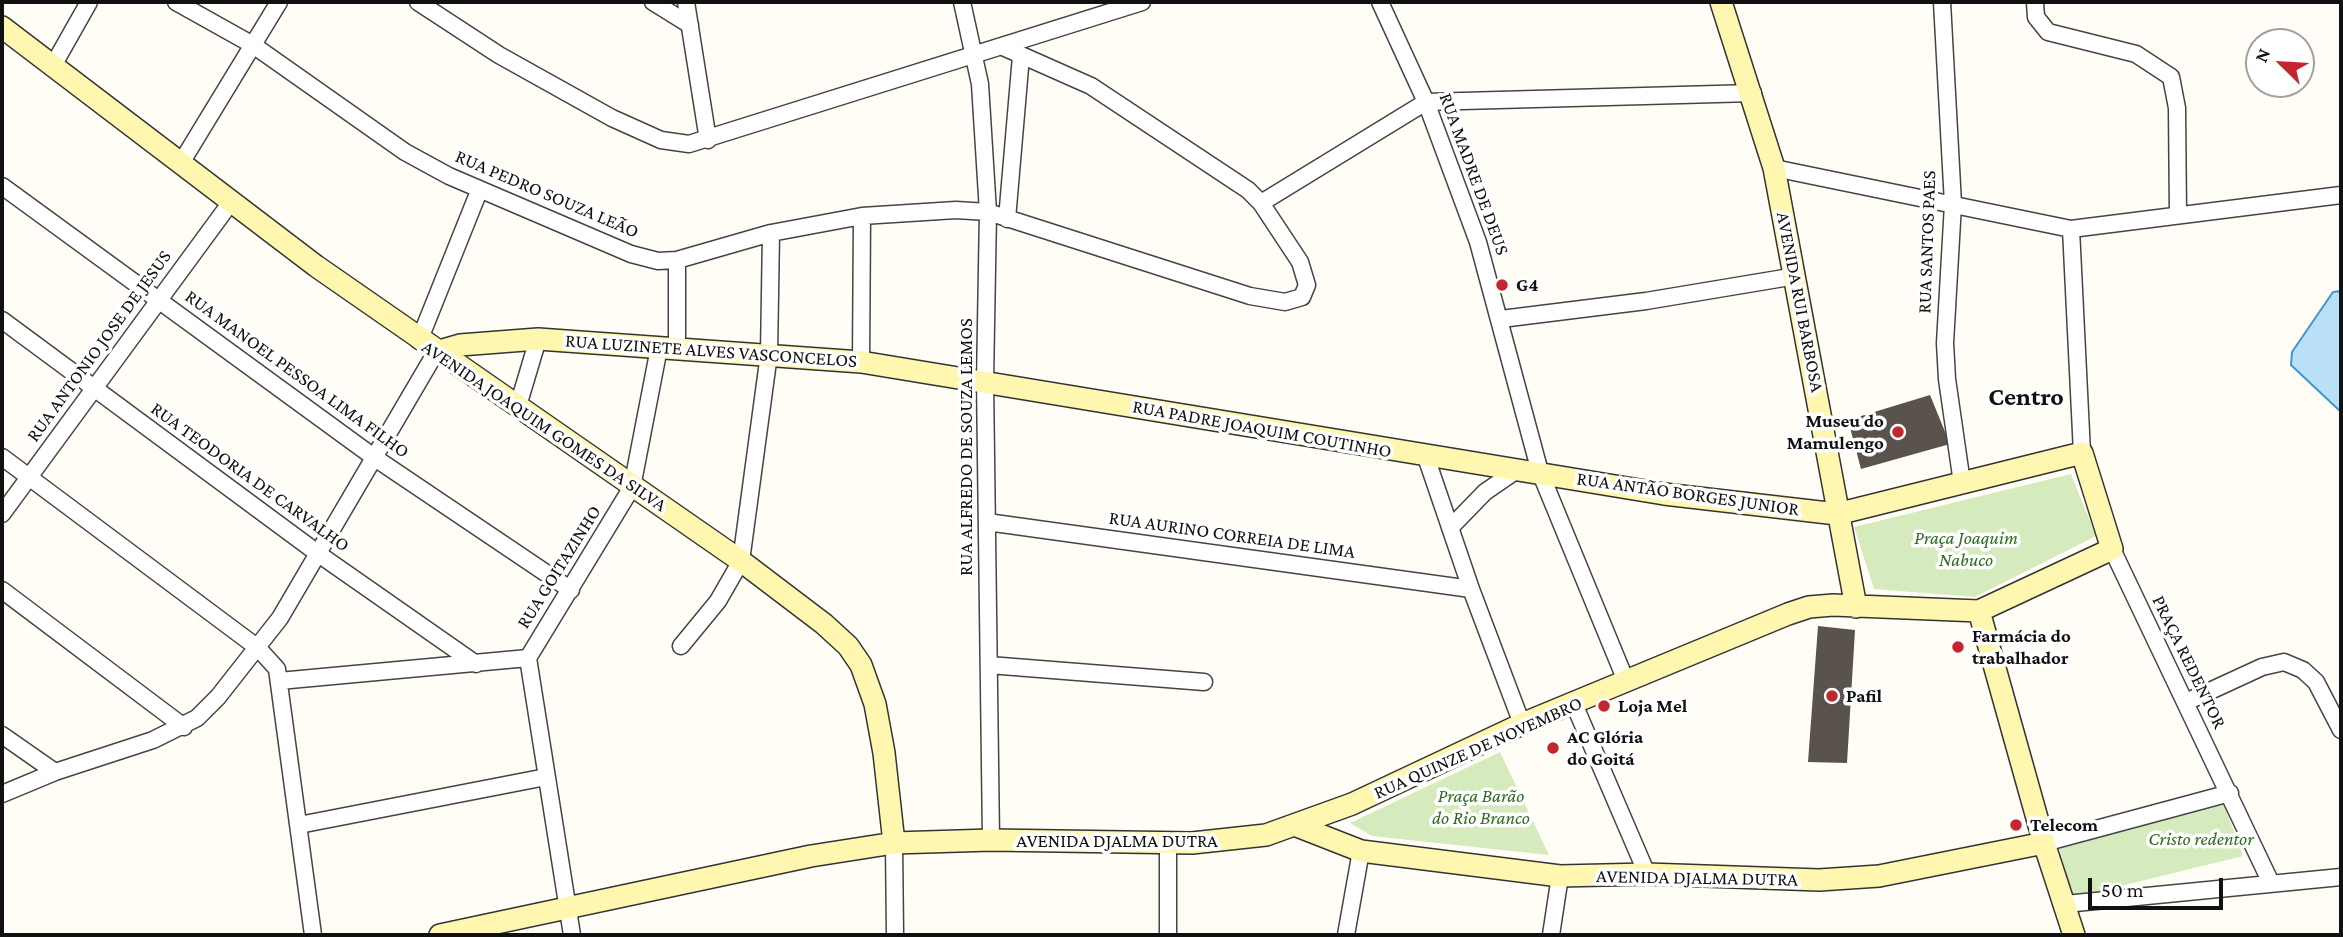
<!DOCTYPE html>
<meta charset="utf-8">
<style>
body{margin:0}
#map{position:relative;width:2343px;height:937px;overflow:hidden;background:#fffdf5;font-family:"Crimson Pro",serif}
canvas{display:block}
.frame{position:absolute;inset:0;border:4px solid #111;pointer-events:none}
.north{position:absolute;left:2245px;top:28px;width:70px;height:70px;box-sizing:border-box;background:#fff;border:2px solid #a0a0a0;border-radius:50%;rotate:294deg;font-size:19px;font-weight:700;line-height:28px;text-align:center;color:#111}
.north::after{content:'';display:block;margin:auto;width:24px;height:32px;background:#c4262e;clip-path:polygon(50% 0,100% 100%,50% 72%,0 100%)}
.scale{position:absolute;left:2088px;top:878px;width:135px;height:32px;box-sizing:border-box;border:4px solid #111;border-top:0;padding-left:9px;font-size:21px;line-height:24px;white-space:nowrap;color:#111;-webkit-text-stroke:5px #fff;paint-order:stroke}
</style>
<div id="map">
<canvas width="2343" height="937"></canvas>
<div class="frame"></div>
<div class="north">N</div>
<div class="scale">50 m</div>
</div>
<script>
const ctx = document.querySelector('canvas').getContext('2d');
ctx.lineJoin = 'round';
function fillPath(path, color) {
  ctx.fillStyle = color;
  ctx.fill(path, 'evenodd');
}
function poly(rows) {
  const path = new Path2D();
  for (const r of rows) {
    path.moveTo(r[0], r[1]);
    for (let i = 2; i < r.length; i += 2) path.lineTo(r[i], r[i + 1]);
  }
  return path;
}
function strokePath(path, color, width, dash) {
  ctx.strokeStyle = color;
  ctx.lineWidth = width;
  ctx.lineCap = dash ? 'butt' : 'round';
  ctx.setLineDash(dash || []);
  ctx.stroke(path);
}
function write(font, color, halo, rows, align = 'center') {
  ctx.font = font + ' "Crimson Pro",serif';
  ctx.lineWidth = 7;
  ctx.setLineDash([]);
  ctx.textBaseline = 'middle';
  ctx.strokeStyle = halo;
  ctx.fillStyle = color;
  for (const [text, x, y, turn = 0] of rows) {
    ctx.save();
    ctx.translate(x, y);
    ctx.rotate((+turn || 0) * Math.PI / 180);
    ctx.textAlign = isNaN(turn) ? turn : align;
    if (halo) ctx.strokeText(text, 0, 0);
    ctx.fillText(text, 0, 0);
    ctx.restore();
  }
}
const green = poly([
 [2071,474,2096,536,1975,597,1874,589,1854,527],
 [1500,752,1549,855,1372,836,1350,823],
 [2224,805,2243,856,2072,898,2059,846]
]);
const water = poly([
 [2341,291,2341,412,2291,365,2292,352,2333,292,2341,291]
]);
const building = poly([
 [1930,395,1950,444,1861,469,1848,420],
 [1818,626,1855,630,1847,763,1808,762]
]);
const street = poly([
 [176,2,253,45,405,152,449,176,631,254,658,261,677,260,771,233,862,216,956,210,988,212,1250,296,1285,302,1302,297,1307,285,1300,262,1261,203,1248,190,1091,86,1003,47],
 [418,2,499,55,612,118,661,140,689,144,1142,2],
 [653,2,690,25],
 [686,2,708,140],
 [962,2,980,84,988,212,985,381,991,840],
 [1380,2,1426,102,1478,242,1540,472,1626,681],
 [1942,2,1953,204,1945,343,1947,379,1962,483],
 [2035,2,2036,17,2048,32,2136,54,2171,77,2177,108,2178,215],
 [54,64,89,2],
 [181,163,279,2],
 [1774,168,2071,229,2341,195],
 [2,186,375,458,571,590],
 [1261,203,1426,102,1753,93],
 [1007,219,1021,56],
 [2071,229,2082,453],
 [1501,319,1646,301,1796,276],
 [2,320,320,555,476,664],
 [419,341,479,191],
 [677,349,677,260],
 [861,362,862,216],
 [518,406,538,339],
 [2,457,258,648,277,669,313,935],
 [1426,457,1471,589,1522,724],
 [2,514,231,202],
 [987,522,1471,589],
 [1450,528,1485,492,1517,470],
 [2112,549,2271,883],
 [2,590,184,727],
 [681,646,718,601,741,561,769,354,771,233],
 [989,665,1204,682],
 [279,681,528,658],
 [2186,702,2262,667,2284,662,2303,670,2316,682,2341,730],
 [1574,704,1647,874],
 [2,735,55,772],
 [2,794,55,772,153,740,197,718,218,697,280,618,436,352],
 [299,825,546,777],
 [1168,842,1168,935],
 [894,843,895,935],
 [2044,843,2230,793],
 [2065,904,2341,877],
 [572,935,528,658,632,487,659,348],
 [1346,935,1361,851],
 [1551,935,1560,876]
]);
const secondary = poly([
 [1721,2,1774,168,1856,607],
 [2,27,316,266,741,561,824,624,848,646,861,665,875,704,884,753,894,843],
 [436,352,460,345,538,339,861,362,1664,494,1837,514,2082,453,2112,549,1979,611,1833,605,1809,607,1788,614,1522,724,1352,804,1266,835,1192,843,991,840,894,843,811,856,440,935],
 [1979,611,2044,843,2074,935],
 [1297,826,1361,851,1560,876,1647,874,1819,880,1879,876,2044,843]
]);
const markers = [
 [1502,285,7,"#c4262e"],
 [1898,432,7,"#c4262e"],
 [1958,647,7,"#c4262e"],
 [1832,696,7,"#c4262e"],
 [1604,706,7,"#c4262e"],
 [1553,748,7,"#c4262e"],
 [2016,825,7,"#c4262e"]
];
const streetNames = [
 ["RUA MADRE DE DEUS",1474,174,70],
 ["RUA PEDRO SOUZA LEÃO",547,194,23],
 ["RUA SANTOS PAES",1927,242,-88],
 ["AVENIDA RUI BARBOSA",1800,302,79],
 ["RUA ANTONIO JOSE DE JESUS",99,346,-54],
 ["RUA LUZINETE ALVES VASCONCELOS",711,351,4],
 ["RUA MANOEL PESSOA LIMA FILHO",297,374,36],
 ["AVENIDA JOAQUIM GOMES DA SILVA",544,426,34],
 ["RUA PADRE JOAQUIM COUTINHO",1262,429,10],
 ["RUA ALFREDO DE SOUZA LEMOS",966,447,-90],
 ["RUA TEODORIA DE CARVALHO",250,477,36],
 ["RUA ANTÃO BORGES JUNIOR",1688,494,8],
 ["RUA AURINO CORREIA DE LIMA",1232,535,8],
 ["RUA GOITAZINHO",559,567,-58],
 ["PRAÇA REDENTOR",2189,662,64],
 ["RUA QUINZE DE NOVEMBRO",1478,748,-24],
 ["AVENIDA DJALMA DUTRA",1117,841],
 ["AVENIDA DJALMA DUTRA",1697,878,1]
];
const poiNames = [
 ["G4",1516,285],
 ["Museu do",1884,421,"right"],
 ["Mamulengo",1884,443,"right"],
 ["Farmácia do",1972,636],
 ["trabalhador",1972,658],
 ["Pafil",1846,696],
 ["Loja Mel",1618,706],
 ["AC Glória",1567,737],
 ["do Goitá",1567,759],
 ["Telecom",2030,825]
];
const parkNames = [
 ["Praça Joaquim",1966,538],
 ["Nabuco",1966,560],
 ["Praça Barão",1481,796],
 ["do Rio Branco",1481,818],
 ["Cristo redentor",2201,839]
];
const districtNames = [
 ["Centro",2026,397]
];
fillPath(green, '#d5ebbd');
fillPath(water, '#b9e0f7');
strokePath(water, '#3f96cf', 2);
fillPath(building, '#5a524d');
strokePath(street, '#444', 19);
strokePath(secondary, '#333', 24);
strokePath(street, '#fff', 16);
strokePath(secondary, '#fff6b0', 21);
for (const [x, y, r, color] of markers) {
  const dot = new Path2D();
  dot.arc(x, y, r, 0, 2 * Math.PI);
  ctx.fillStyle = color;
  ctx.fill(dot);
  strokePath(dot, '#fff', 2.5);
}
write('19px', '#111', '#fff', streetNames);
write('bold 19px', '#111', '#fff', poiNames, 'left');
write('italic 19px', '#2f6b1f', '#fff', parkNames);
write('bold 26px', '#111', '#fff', districtNames);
</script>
